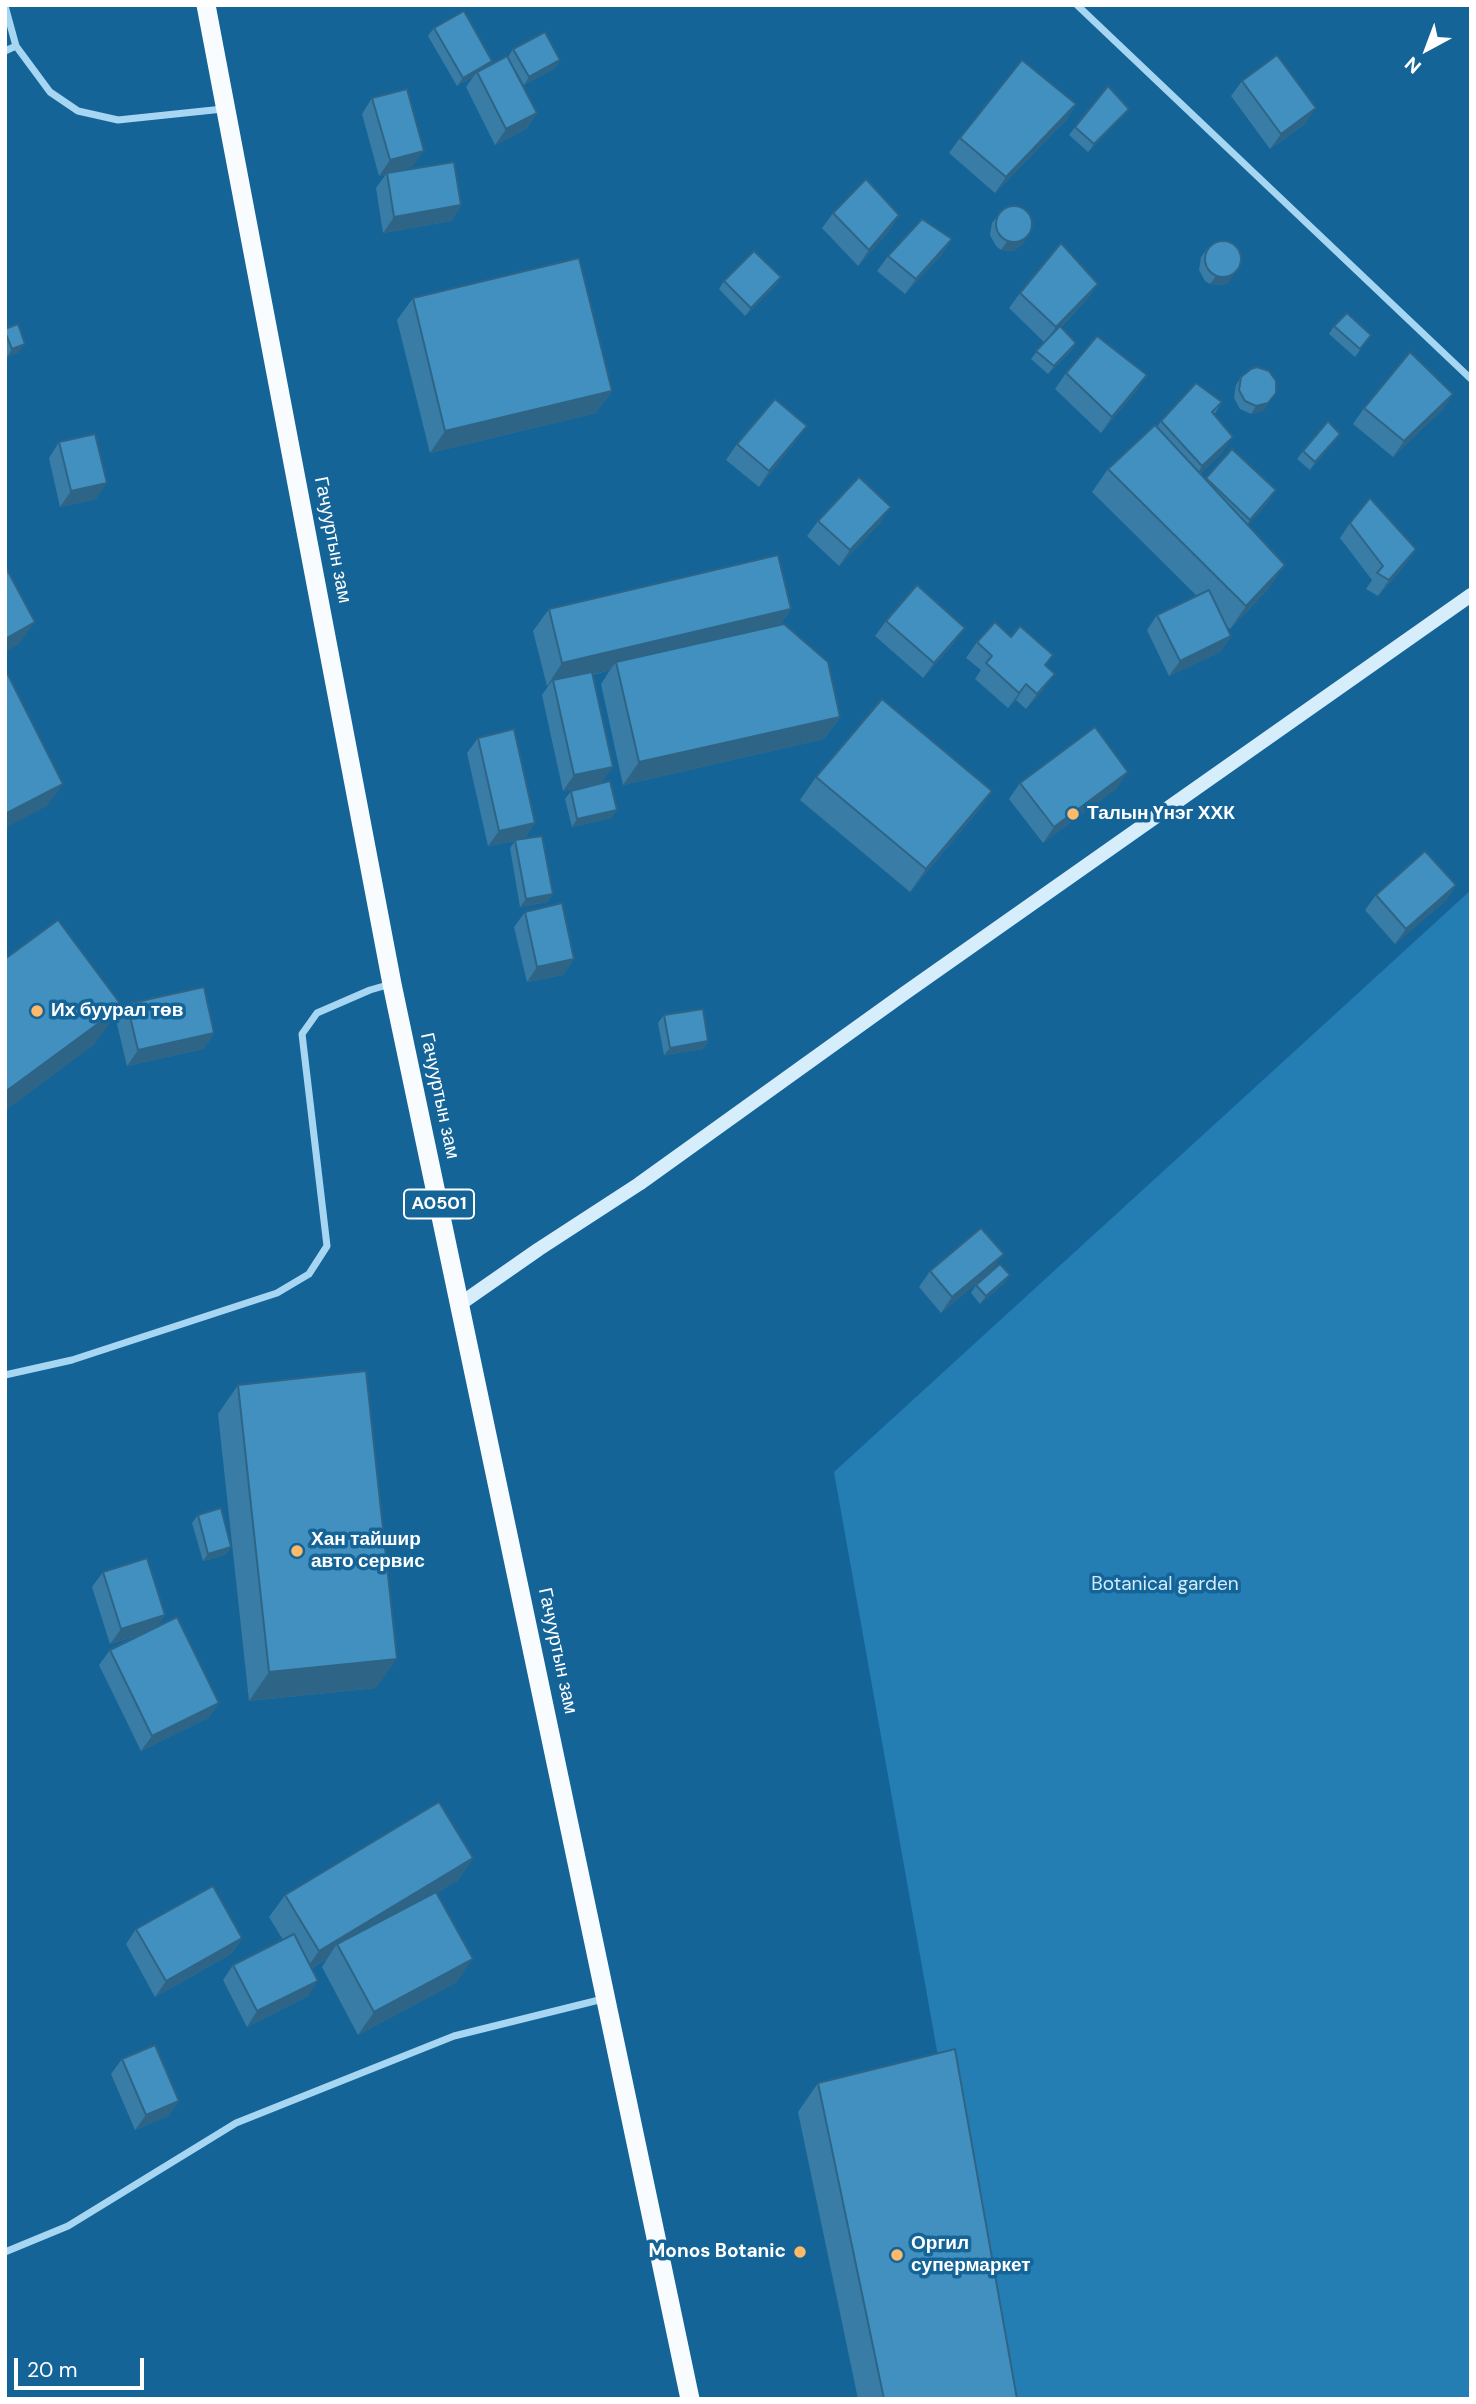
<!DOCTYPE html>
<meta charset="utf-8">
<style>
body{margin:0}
#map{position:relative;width:1476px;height:2404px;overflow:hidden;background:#156498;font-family:"DM Sans",sans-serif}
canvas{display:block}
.frame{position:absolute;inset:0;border:7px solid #fff;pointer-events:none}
.north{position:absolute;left:1392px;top:14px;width:70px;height:70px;-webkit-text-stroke:5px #156498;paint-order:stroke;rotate:221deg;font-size:19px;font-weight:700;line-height:28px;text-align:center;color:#fff}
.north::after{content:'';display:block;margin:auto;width:24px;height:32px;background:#fff;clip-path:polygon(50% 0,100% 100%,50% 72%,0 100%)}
.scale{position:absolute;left:14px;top:2358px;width:130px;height:32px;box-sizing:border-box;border:4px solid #fff;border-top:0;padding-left:9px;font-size:21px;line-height:24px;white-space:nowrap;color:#fff;-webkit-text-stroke:5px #156498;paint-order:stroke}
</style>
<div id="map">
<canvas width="1476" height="2404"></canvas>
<div class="frame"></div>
<div class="north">N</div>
<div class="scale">20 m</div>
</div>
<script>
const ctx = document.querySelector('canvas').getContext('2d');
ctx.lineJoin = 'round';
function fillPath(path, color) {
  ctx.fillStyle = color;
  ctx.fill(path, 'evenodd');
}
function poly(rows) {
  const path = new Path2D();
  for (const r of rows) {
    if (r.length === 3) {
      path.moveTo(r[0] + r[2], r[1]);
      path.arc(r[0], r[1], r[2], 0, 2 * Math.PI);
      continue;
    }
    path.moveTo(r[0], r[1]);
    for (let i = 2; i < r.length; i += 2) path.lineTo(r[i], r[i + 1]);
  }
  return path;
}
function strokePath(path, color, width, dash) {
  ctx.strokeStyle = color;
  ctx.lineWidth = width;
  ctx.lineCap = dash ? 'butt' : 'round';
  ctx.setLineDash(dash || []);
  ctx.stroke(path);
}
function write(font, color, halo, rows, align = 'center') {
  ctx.font = font + ' "DM Sans",sans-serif';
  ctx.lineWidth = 7;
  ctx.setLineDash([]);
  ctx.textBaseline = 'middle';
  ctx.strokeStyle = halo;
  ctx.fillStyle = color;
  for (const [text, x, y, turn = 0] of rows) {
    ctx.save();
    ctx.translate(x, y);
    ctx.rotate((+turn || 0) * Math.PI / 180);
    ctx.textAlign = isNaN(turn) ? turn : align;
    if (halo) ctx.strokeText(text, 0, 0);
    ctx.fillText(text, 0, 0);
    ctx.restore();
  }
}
const green = poly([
 [1471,890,1471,2399,999,2399,834,1472]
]);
const minor = poly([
 [1077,5,1471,379],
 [5,6,16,46,50,92,78,111,118,120,223,109],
 [5,51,16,46],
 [5,1375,72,1360,277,1293,309,1274,327,1246,302,1034,317,1013,370,990,391,984],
 [5,2252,68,2226,236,2123,454,2036,603,1999]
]);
const secondary = poly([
 [460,1304,539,1249,639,1184,905,993,1471,595]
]);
const trunk = poly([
 [206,5,392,984,690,2399]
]);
const wall = poly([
 [434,28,489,65,537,113,526,129,495,145,466,87,473,77,457,86,428,36],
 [513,49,560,60,555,68,524,85,508,57],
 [1242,81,1305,124,1270,149,1231,96],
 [372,98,413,166,395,171,461,205,451,221,383,233,376,188,386,174,379,176,362,114],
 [1076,104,1066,120,995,193,949,153,960,138],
 [1129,109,1123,116,1088,152,1069,135,1075,127],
 [833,213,899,215,889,231,858,266,822,228],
 [998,215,1023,244,1013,251,1001,250,996,246,990,235,992,223],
 [952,239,941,255,905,294,877,271,888,256],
 [1207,249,1228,283,1222,285,1210,284,1205,281,1199,270,1201,257],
 [781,277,776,285,745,316,719,289,724,281],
 [1098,284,1087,299,1061,327,1076,343,1071,351,1048,374,1031,359,1044,342,1009,308,1020,293],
 [413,298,612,391,596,413,430,453,397,320],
 [1334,326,1371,335,1355,357,1329,334],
 [5,329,19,352,7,357,5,353],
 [1066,373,1147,375,1136,391,1101,433,1055,389],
 [1241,377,1263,411,1251,414,1240,409,1234,398,1236,385],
 [1453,394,1443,409,1393,457,1353,424,1364,408],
 [1222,402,1214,415,1222,453,1200,474,1205,479,1232,449,1276,490,1265,506,1248,525,1269,588,1230,629,1225,624,1231,636,1220,652,1169,676,1147,630,1157,615,1197,596,1092,492,1108,469,1157,427,1161,421],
 [796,441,759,487,726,460,737,444],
 [59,442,96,499,60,507,49,458],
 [1334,442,1310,470,1297,459,1303,451],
 [818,521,880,523,839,566,807,536],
 [1350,523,1416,549,1405,565,1378,596,1366,589,1372,580,1340,538],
 [549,609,791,609,779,626,840,717,824,739,623,785,601,684,610,670,593,675,602,782,563,791,542,695,549,685,547,686,533,631],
 [886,621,954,643,923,678,875,636],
 [1011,637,1046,666,1044,689,1026,709,1016,700,1008,708,975,679,981,670,966,658,977,642],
 [478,738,535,823,524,839,553,894,547,902,520,907,510,848,515,841,488,846,467,753],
 [816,777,992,791,976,813,910,892,800,800],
 [1020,783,1117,788,1043,843,1009,799],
 [571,791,617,810,611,818,572,827,565,799],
 [1456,885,1445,901,1395,944,1365,910,1376,895],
 [525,912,574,959,563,975,527,982,514,927],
 [127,1004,214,1033,203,1049,127,1066,116,1020],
 [664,1015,708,1041,703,1049,664,1055,658,1023],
 [993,1269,941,1313,919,1287,930,1271],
 [1010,1275,1004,1283,980,1304,971,1293,976,1285],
 [238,1385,376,1688,249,1701,218,1414],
 [198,1515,231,1547,225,1555,203,1561,192,1523],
 [103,1572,165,1615,156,1627,219,1703,208,1718,141,1751,99,1665,110,1650,143,1634,110,1644,92,1587],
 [473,1858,457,1881,437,1893,457,1982,358,2035,322,1967,327,1959,312,1968,308,1996,247,2027,223,1980,233,1965,283,1940,269,1917,285,1895],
 [136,1929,242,1938,231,1954,155,1997,126,1944],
 [122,2059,179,2101,168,2116,135,2130,111,2074],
 [818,2083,1017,2399,858,2399,798,2112]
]);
const shadedWall = poly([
 [560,60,555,68,524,85,529,77],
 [492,61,487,69,477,72,473,77,457,86,463,78],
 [1076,104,1066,120,995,193,1006,177],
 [1316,108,1305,124,1270,149,1281,134],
 [1129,109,1123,116,1088,152,1094,144],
 [537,113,526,129,495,145,506,129],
 [424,151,413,166,379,176,390,160],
 [461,205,451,221,383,233,394,217],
 [899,215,889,231,858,266,869,250],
 [1029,236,1023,244,1013,251,1001,250,1007,242],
 [952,239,941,255,905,294,916,279],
 [1241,265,1228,283,1222,285,1210,284,1216,276],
 [781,277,776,285,745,316,751,308],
 [1098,284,1087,299,1045,343,1056,327],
 [1076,343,1071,351,1048,374,1054,366],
 [25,344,19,352,7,357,12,349],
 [1147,375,1136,391,1101,433,1112,417],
 [612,391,596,413,430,453,445,431],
 [1276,393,1263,411,1251,414,1256,406],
 [1453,394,1443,409,1393,457,1404,441],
 [807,426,796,441,759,487,769,471],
 [1340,434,1334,442,1310,470,1315,462],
 [1233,437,1222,453,1192,482,1202,466],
 [107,483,96,499,60,507,71,491],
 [1276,490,1265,506,1239,536,1250,520],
 [891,507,880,523,839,566,850,550],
 [1416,549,1405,565,1378,596,1389,580],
 [1285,565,1269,588,1230,629,1246,606],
 [791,609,775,631,616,662,610,670,554,684,553,680,549,685,547,686,562,663],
 [35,622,19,644,5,652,5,639],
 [965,628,954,643,923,678,934,663],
 [1231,636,1220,652,1169,676,1180,661],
 [1055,674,1044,689,1026,709,1037,694],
 [1026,684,1016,700,1008,708,1019,693],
 [840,717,824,739,623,785,639,762],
 [613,767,602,782,563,791,574,775],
 [1128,772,1117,788,1043,843,1054,827],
 [63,784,47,806,5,828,5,814],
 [992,791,976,813,910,892,926,869],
 [617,810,611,818,572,827,577,819],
 [535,823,524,839,488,846,499,831],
 [1456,885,1445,901,1395,944,1406,929],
 [553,894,547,902,520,907,526,899],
 [574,959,563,975,527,982,537,967],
 [122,1006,94,1045,5,1111,5,1092],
 [214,1033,203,1049,127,1066,138,1050],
 [708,1041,703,1049,664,1055,670,1048],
 [1004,1254,993,1269,941,1313,952,1297],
 [1010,1275,1004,1283,980,1304,986,1296],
 [231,1547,225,1555,203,1561,208,1554],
 [165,1615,154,1630,110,1644,121,1629],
 [397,1659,376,1688,249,1701,269,1672],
 [219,1703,208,1718,141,1751,152,1736],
 [473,1858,457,1881,341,1951,337,1944,327,1959,303,1973,319,1951],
 [242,1938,231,1954,155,1997,166,1981],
 [473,1959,457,1982,358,2035,374,2012],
 [318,1981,308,1996,247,2027,257,2011],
 [179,2101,168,2116,135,2130,146,2115]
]);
const building = poly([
 [464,11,492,61,463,78,434,28,464,11],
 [545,32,560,60,529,77,513,49,545,32],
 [1277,55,1316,108,1281,134,1242,81,1277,55],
 [507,56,537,113,506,129,477,72,507,56],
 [1022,60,1076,104,1006,177,960,138,1022,60],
 [1108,86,1129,109,1094,144,1075,127,1108,86],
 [407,89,424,151,390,160,372,98,407,89],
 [454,162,461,205,394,217,387,173,454,162],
 [866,179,899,215,869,250,833,213,866,179],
 [1014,224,18],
 [922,219,952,239,916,279,888,256,922,219],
 [1223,259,18],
 [1061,243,1098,284,1056,327,1020,293,1061,243],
 [754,251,781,277,751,308,724,281,754,251],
 [579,258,612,391,445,431,413,298,579,258],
 [1347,313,1371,335,1360,349,1334,326,1347,313],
 [18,324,25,344,12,349,5,332,5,329,18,324],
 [1060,326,1076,343,1054,366,1036,351,1060,326],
 [1097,336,1147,375,1112,417,1066,373,1097,336],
 [1410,352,1453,394,1404,441,1364,408,1410,352],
 [1257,367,1269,371,1276,381,1276,393,1268,403,1256,406,1245,401,1239,390,1241,377,1251,369,1257,367],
 [1196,383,1222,402,1212,412,1233,437,1202,466,1161,421,1196,383],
 [775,399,807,426,769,471,737,444,775,399],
 [1328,421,1340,434,1315,462,1303,451,1328,421],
 [1155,425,1285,565,1246,606,1108,469,1155,425],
 [95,434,107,483,71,491,59,442,95,434],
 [1232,449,1276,490,1250,520,1206,478,1232,449],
 [859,477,891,507,850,550,818,521,859,477],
 [1370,498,1416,549,1389,580,1377,573,1383,566,1350,523,1370,498],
 [778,555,791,609,562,663,549,609,778,555],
 [5,566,35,622,5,639,5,566],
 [917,585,965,628,934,663,886,621,917,585],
 [1209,590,1231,636,1180,661,1157,615,1209,590],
 [995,622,1011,637,1020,626,1053,655,1045,665,1055,674,1037,694,1026,684,1019,693,986,663,992,656,977,642,995,622],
 [784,624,828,662,840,717,639,762,616,662,784,624],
 [5,669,63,784,5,814,5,669],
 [592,672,613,767,574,775,553,680,592,672],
 [882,699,992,791,926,869,816,777,882,699],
 [1095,727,1128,772,1054,827,1020,783,1095,727],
 [514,729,535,823,499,831,478,738,514,729],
 [610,781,617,810,577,819,571,791,610,781],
 [542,836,553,894,526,899,515,840,542,836],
 [1425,851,1456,885,1406,929,1376,895,1425,851],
 [562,903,574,959,537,967,525,912,562,903],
 [58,920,122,1006,5,1092,5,959,58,920],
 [204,987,214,1033,138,1050,127,1004,204,987],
 [703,1009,708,1041,670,1048,664,1015,703,1009],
 [981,1228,1004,1254,952,1297,930,1271,981,1228],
 [1000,1264,1010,1275,986,1296,976,1285,1000,1264],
 [366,1371,397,1659,269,1672,238,1385,366,1371],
 [221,1508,231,1547,208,1554,198,1515,221,1508],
 [147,1558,165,1615,121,1629,103,1572,147,1558],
 [177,1617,219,1703,152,1736,110,1650,177,1617],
 [439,1802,473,1858,319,1951,285,1895,439,1802],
 [213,1886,242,1938,166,1981,136,1929,213,1886],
 [436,1892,473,1959,374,2012,337,1944,436,1892],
 [294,1934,318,1981,257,2011,233,1965,294,1934],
 [155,2045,179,2101,146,2115,122,2059,155,2045],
 [955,2049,1017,2399,884,2399,818,2083,955,2049]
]);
const markers = [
 [1073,814,7,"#ffba69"],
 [37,1011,7,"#ffba69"],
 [297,1551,7,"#ffba69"],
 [800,2252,7,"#ffba69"],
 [897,2255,7,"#ffba69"]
];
const shields = [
 [439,1204,70]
];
const shieldNames = [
 ["A0501",439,1204]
];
const streetNames = [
 ["Гачууртын зам",332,540,79],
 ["Гачууртын зам",439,1096,78],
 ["Гачууртын зам",557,1651,78]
];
const poiNames = [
 ["Талын Үнэг ХХК",1087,814],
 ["Их буурал төв",51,1011],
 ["Хан тайшир",311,1540],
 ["авто сервис",311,1562],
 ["Оргил",911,2244],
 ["супермаркет",911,2266],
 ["Monos Botanic",786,2252,"right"]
];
const parkNames = [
 ["Botanical garden",1165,1585]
];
fillPath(green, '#247eb4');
strokePath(minor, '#a7d6f2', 7);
strokePath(secondary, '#d6edfc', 14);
strokePath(trunk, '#f9fcff', 19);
fillPath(wall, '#397ca5');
fillPath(shadedWall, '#2e6586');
fillPath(building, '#4290c0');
strokePath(building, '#2e6586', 2);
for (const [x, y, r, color] of markers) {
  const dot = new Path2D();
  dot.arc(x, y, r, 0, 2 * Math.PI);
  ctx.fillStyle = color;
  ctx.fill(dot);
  strokePath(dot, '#156498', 2.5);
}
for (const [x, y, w] of shields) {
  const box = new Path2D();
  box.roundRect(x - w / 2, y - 14.5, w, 29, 5);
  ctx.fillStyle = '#156498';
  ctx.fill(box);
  strokePath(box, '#fff', 2);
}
write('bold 18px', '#fff', null, shieldNames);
write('19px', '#fff', '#156498', streetNames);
write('bold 19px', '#fff', '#156498', poiNames, 'left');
write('19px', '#cfebfc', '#156498', parkNames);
</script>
